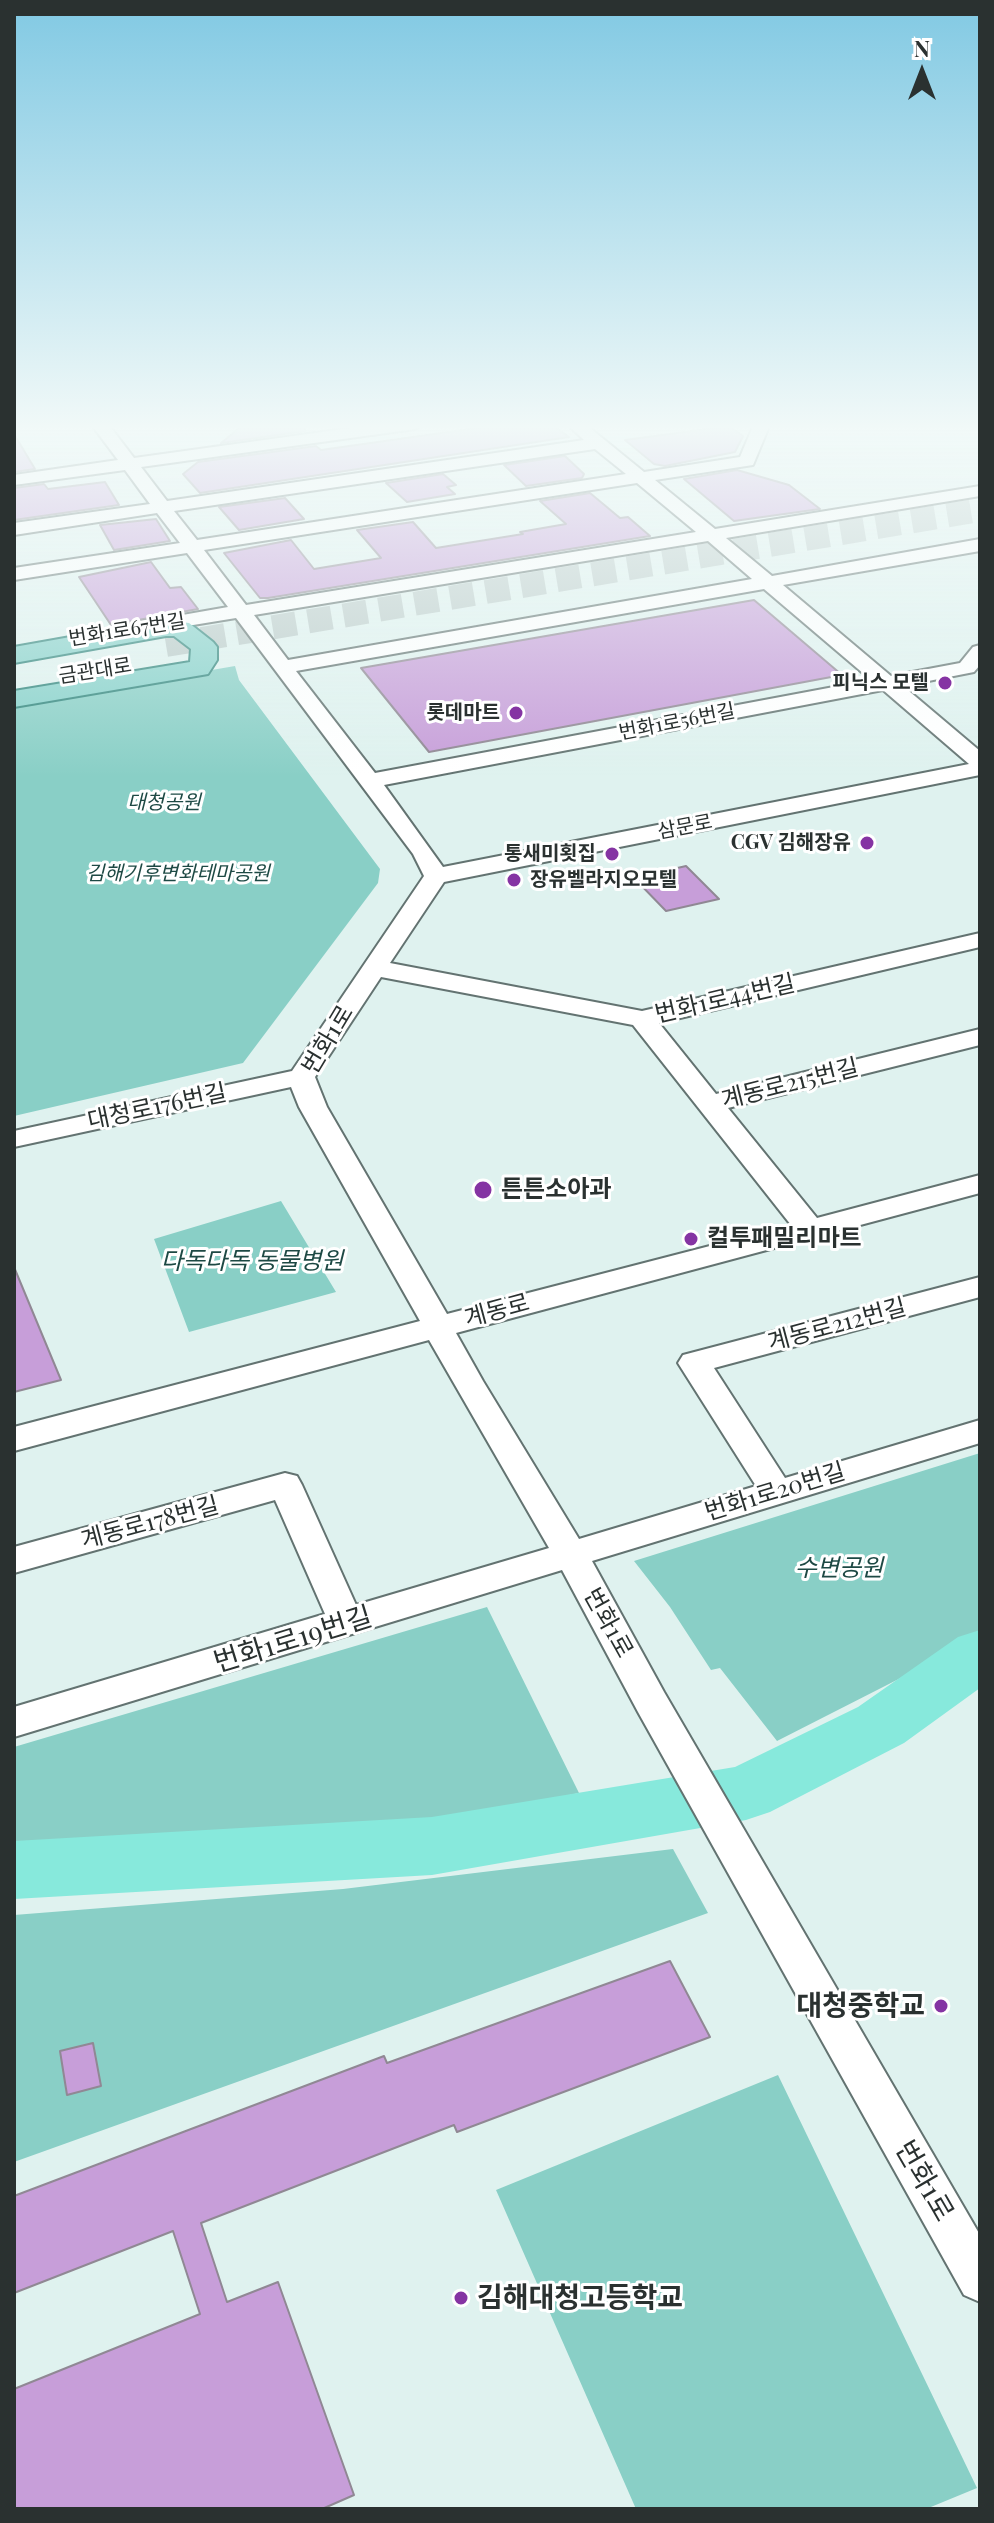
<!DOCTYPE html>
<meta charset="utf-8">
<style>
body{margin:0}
#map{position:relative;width:994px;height:2523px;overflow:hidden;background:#dff2ef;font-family:"Playfair Display",serif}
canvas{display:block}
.frame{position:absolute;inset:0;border:16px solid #2a3130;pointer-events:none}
.north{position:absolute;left:882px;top:32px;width:80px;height:80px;-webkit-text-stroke:6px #fff;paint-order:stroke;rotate:0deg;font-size:22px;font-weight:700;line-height:32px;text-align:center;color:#2a3130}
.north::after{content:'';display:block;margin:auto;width:28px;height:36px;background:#2a3130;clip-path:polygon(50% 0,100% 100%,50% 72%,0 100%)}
</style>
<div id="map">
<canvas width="994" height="2523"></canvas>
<div class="frame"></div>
<div class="north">N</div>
</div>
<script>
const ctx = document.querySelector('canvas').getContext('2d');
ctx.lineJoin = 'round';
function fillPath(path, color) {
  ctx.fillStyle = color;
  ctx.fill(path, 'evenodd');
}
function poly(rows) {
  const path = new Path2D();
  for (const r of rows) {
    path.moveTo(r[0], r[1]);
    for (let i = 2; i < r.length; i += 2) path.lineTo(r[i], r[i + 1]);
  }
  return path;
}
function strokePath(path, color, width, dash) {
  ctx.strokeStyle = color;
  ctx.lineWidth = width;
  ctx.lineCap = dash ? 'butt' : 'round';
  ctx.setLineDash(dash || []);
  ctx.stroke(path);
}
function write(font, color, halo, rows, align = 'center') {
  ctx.font = font + ' "Playfair Display","Noto Sans KR",serif';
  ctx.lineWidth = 6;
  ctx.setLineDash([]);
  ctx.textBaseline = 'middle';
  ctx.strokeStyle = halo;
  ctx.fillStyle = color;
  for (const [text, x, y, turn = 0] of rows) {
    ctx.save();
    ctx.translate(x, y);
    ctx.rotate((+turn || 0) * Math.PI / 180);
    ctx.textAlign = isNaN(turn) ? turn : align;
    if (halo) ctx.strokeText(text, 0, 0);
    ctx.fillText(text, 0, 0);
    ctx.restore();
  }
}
const green = poly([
 [235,666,239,680,380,869,378,883,243,1063,14,1116,14,704],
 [281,1201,336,1292,189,1332,154,1239],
 [980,1453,980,1633,940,1658,777,1741,720,1668,711,1670,670,1607,634,1561],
 [487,1607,579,1793,420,1826,14,1848,14,1747],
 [673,1849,708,1913,14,2162,14,1915,343,1889],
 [778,2075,977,2488,926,2509,636,2509,496,2190]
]);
const river = poly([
 [980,1630,980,1688,904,1743,770,1812,746,1820,432,1875,14,1899,14,1841,432,1817,735,1767,858,1707,958,1637,980,1630]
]);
const building = poly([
 [244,424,304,424,305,431,221,443,244,424],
 [505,424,551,424,569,437,200,493,183,474,198,462,316,446,321,450,505,424],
 [729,426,743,436,735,452,665,466,654,464,625,440,729,426],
 [14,434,35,469,14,472,14,434],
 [565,456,584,474,582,478,526,486,504,465,565,456],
 [737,470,789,485,820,509,734,521,684,479,737,470],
 [443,474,456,485,447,487,455,494,407,502,386,483,443,474],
 [105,482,119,505,14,520,14,488,44,484,48,489,105,482],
 [590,493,620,518,628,517,650,536,268,598,260,598,224,553,291,540,314,569,381,558,357,530,413,522,436,548,523,534,520,532,566,524,540,501,590,493],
 [285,498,304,519,239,530,219,507,285,498],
 [156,519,170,541,114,550,100,525,156,519],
 [151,562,170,588,181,587,198,609,111,625,79,577,151,562],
 [754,600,842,675,429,752,361,668,754,600],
 [686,866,719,899,666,911,634,878,686,866],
 [14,1267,61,1380,14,1392,14,1267],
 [670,1961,710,2037,457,2132,454,2125,201,2223,227,2302,278,2282,354,2495,322,2509,14,2509,14,2389,200,2314,173,2231,14,2293,14,2196,384,2056,387,2063,670,1961],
 [93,2043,101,2086,67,2095,60,2051,93,2043]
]);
const majorTunnel = poly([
 [166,645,980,510]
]);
const minor = poly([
 [91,424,108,424,134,458,380,424,423,424,415,429,141,467,167,501,584,440,567,424,585,424,644,472,740,457,754,424,770,424,753,465,655,480,715,529,980,486,980,496,726,538,772,576,980,539,980,551,783,585,891,676,960,663,973,647,980,645,980,665,974,672,903,686,980,751,980,775,444,882,390,963,642,1011,980,933,980,947,659,1023,716,1094,980,1029,980,1045,728,1108,817,1218,980,1175,980,1193,456,1333,483,1381,579,1539,756,1486,678,1363,683,1355,980,1277,980,1297,714,1368,785,1478,980,1420,980,1443,592,1561,664,1692,980,2235,980,2302,964,2295,638,1712,562,1570,14,1737,14,1707,325,1614,275,1500,14,1573,14,1547,285,1473,297,1476,302,1485,356,1605,549,1548,429,1340,14,1451,14,1427,420,1321,299,1107,291,1087,14,1147,14,1131,292,1071,424,876,413,854,236,618,138,634,131,632,128,628,131,624,228,607,187,553,14,580,14,568,180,543,157,513,14,535,14,523,150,504,125,470,14,485,14,475,118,460,91,424],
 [595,449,626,474,197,540,174,511,595,449],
 [637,483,696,532,246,605,204,550,637,483],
 [708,541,752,579,288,660,254,615,708,541],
 [764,589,871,680,375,773,296,671,764,589],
 [883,690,969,764,443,867,384,785,883,690],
 [381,977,633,1025,791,1225,447,1314,327,1107,315,1077,381,977]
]);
const major = poly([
 [166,620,189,623,213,642,217,647,217,660,208,674,14,707,14,691,190,662,191,649,174,636,166,636,14,663,14,647,166,620]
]);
const markers = [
 [945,683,8,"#8534a3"],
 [516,713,8,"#8534a3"],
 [867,843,8,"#8534a3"],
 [612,854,8,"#8534a3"],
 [514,880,8,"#8534a3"],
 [483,1190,10,"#8534a3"],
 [691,1239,8,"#8534a3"],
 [941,2006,8,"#8534a3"],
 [461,2298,8,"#8534a3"]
];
const farStreetnames = [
 ["번화1로67번길",127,630,-9],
 ["금관대로",95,671,-9],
 ["번화1로56번길",677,722,-11],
 ["삼문로",685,827,-11]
];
const farPoinames = [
 ["피닉스 모텔",929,683],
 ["롯데마트",500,713],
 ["CGV 김해장유",851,843],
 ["통새미횟집",596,854],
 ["장유벨라지오모텔",530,880,"left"]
];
const farParknames = [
 ["대청공원",164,803],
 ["김해기후변화테마공원",178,874]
];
const streetNames = [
 ["번화1로44번길",725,999,-13],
 ["번화1로",328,1040,-59],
 ["계동로215번길",790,1084,-14],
 ["대청로176번길",157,1107,-12],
 ["계동로",497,1311,-15],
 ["계동로212번길",837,1325,-15],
 ["번화1로20번길",775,1492,-17],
 ["계동로178번길",150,1523,-15],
 ["번화1로",608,1623,61]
];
const poiNames = [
 ["튼튼소아과",501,1190],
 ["컬투패밀리마트",707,1239]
];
const parkNames = [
 ["다독다독 동물병원",252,1262],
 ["수변공원",839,1569]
];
const nearStreetnames = [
 ["번화1로19번길",293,1640,-17],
 ["번화1로",924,2181,60]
];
const nearPoinames = [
 ["대청중학교",925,2006],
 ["김해대청고등학교",477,2298,"left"]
];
fillPath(green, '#89cfc6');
fillPath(river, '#87e9dc');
fillPath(building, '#c79ed9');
strokePath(building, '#908894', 2);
strokePath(majorTunnel, '#bbcbc9', 24, [24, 12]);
strokePath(minor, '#637371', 4);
strokePath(major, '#32867d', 4);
fillPath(minor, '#fff');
fillPath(major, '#87d1ca');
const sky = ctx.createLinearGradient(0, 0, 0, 777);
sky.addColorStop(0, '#81c9e3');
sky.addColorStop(0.55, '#f1f9f8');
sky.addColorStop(1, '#f1f9f800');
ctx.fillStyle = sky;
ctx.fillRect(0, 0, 994, 777);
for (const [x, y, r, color] of markers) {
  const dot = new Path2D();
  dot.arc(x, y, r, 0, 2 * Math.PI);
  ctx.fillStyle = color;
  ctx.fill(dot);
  strokePath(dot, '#fff', 3);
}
write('20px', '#2a3130', '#fff', farStreetnames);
write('bold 20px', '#2a3130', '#fff', farPoinames, 'right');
write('italic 20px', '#1d4944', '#fff', farParknames);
write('24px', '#2a3130', '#fff', streetNames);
write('bold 24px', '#2a3130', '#fff', poiNames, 'left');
write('italic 24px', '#1d4944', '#fff', parkNames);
write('28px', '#2a3130', '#fff', nearStreetnames);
write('bold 28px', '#2a3130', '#fff', nearPoinames, 'right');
</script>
